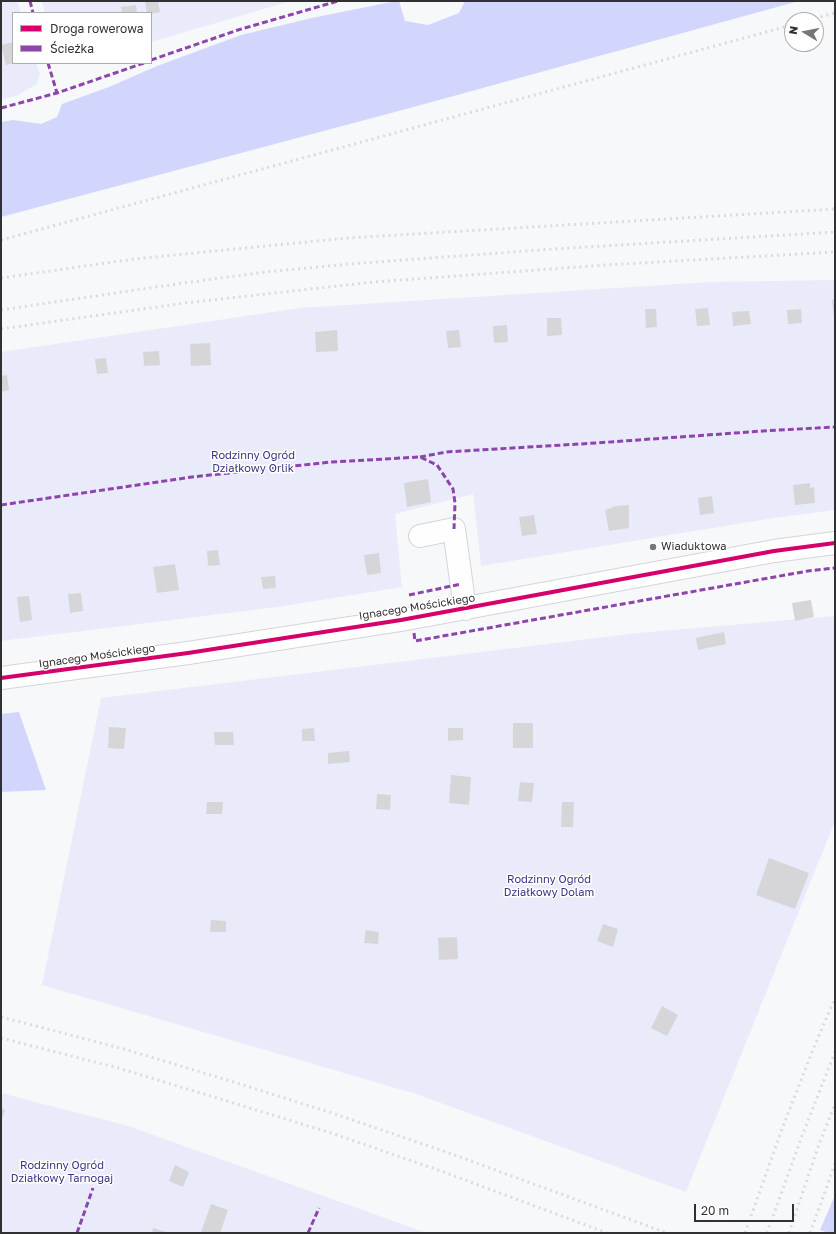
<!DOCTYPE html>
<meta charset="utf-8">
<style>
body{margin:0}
#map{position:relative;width:836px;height:1234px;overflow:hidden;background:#f7f8fa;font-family:"Golos Text",sans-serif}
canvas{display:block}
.frame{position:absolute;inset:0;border:2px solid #313133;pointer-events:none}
.legend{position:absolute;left:12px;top:12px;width:140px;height:52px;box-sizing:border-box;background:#fff;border:1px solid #adadad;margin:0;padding:5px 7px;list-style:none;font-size:12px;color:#313133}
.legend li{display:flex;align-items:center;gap:8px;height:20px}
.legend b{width:20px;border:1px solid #adadad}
.north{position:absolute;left:784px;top:12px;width:40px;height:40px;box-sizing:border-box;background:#fff;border:1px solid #adadad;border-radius:50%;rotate:280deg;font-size:11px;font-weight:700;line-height:16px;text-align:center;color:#313133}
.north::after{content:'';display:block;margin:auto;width:14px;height:18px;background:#767779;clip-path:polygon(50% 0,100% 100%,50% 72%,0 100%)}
.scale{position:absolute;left:694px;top:1204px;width:100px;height:18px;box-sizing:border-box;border:2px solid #313133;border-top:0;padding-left:5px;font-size:12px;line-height:14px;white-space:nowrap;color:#313133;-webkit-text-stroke:3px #fff;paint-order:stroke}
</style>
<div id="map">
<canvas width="836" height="1234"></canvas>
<div class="frame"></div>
<ul class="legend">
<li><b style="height:5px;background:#d6006c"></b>Droga rowerowa</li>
<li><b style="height:5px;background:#8e44ad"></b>Ścieżka</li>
</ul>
<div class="north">N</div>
<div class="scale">20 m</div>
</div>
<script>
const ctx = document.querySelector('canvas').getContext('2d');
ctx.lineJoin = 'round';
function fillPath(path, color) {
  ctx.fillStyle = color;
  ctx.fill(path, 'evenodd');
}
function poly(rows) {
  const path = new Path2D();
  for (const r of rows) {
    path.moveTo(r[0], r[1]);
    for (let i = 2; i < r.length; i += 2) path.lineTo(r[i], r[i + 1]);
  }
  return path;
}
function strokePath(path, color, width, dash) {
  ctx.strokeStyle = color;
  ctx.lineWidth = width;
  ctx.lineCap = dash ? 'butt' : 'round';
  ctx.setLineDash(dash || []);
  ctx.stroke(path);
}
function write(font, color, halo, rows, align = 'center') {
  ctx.font = font + ' "Golos Text",sans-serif';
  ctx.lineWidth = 3;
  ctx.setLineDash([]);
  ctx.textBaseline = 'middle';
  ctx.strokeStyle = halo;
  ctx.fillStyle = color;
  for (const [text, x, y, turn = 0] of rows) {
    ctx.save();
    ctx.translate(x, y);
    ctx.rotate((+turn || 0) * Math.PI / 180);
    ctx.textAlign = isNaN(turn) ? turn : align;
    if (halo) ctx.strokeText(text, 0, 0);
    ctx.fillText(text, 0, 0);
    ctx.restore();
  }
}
const green = poly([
 [1,1,17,1,21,13,13,13,13,63,36,63,40,74,37,84,18,95,1,100],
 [42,1,291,1,151,42,151,13,45,13],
 [835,280,835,510,774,518,481,566,473,494,395,514,402,587,278,607,1,641,1,352,300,308,710,282],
 [835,616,835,821,686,1192,416,1094,42,985,101,698,638,633],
 [1,1093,128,1126,427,1233,1,1233]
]);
const forest = poly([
 [396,1,399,1,405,21,428,25,459,13,465,1,799,1,421,105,1,217,1,122,13,120,41,124,57,117,62,104,109,87,157,66,241,35,312,18],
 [19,712,46,790,1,792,1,714],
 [835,1195,835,1233,829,1233,820,1230]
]);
const building = poly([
 [145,1,158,1,160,12,151,14,147,13],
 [136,5,137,13,122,13,121,7],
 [13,42,13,63,6,65,1,45],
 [835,299,835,320,834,320,832,300],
 [708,308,710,325,697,326,695,309],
 [645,309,656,309,657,327,646,328],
 [801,309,802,323,788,324,787,310],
 [749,311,751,324,733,326,732,312],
 [547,318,561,318,562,335,547,336],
 [507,325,508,342,494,343,493,326],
 [337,330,338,351,316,352,315,332],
 [459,330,461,347,448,348,446,331],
 [210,343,211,365,191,366,190,344],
 [159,351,160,365,144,366,143,352],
 [106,358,108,373,97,374,95,359],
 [7,375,9,390,1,392,1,376],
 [428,479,431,502,407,507,404,483],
 [810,483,810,488,814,487,815,503,795,505,793,485],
 [712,496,714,513,700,515,698,498],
 [629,505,629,528,609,531,605,510,616,506],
 [534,515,537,534,522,536,519,517],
 [218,550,220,565,208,566,207,551],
 [379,553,381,573,367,575,364,555],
 [175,564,179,590,157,593,153,567],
 [275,576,276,588,263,589,261,577],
 [81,593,83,611,70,613,68,594],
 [29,596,32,620,20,622,17,597],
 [811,600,814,617,795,621,792,603],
 [724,632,726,644,698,650,696,638],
 [513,723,533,723,533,748,513,748],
 [109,727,126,728,124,749,108,748],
 [314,728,315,741,302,741,302,729],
 [448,728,463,728,463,740,448,741],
 [214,732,233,732,234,745,215,745],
 [349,751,350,762,328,764,328,753],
 [451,775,471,777,469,805,449,803],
 [520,782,534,783,532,802,518,801],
 [377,794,391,795,390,810,376,809],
 [207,802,223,802,222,814,206,814],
 [562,802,574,802,573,827,561,827],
 [769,858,809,873,795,909,756,895],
 [211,920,226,921,226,932,210,932],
 [603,924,618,929,613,947,597,941],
 [366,930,379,932,378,944,364,943],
 [457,937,458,959,439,960,438,938],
 [662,1006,678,1015,667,1036,651,1028],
 [1,1108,5,1110,1,1122],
 [175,1165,189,1172,183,1187,169,1181],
 [211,1204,228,1210,220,1233,201,1232],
 [153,1228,170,1233,152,1233]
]);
const minor = poly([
 [420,536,454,529,465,609],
 [1,678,188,653,401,620,774,551,835,543]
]);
const rail = poly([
 [809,20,835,13],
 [1,240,792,25],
 [1,278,134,259,347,238,835,209],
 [1,310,183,283,266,272,349,264,553,249,835,232],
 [1,329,185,303,374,282,605,265,835,252],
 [1,1017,124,1049,234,1082,332,1113,449,1153,667,1233],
 [1,1038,118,1068,227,1101,331,1133,441,1171,607,1233],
 [745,1233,782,1129,814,1047,835,998],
 [767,1233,802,1136,835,1052],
 [789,1233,818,1147,835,1104],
 [810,1233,835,1164]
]);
const quiet = poly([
 [30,1,33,13],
 [151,60,238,30,338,1],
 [48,63,57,93],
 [1,108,57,93,144,63],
 [420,457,446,452,596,443,763,431,835,427],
 [1,505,192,477,331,462,420,457,437,465,453,489,455,503,454,529],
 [409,595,461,584],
 [414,633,415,641,808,571,835,568],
 [77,1233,93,1188],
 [308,1233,319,1208]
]);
const cycleway = poly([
 [1,678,188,653,401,620,774,551,835,543]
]);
const markers = [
 [653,547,4,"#767779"]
];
const parkNames = [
 ["Rodzinny Ogród",253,456],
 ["Działkowy Orlik",253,469],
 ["Rodzinny Ogród",549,880],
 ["Działkowy Dolam",549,893],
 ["Rodzinny Ogród",62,1166],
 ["Działkowy Tarnogaj",62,1179]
];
const poiNames = [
 ["Wiaduktowa",661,547]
];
const streetNames = [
 ["Ignacego Mościckiego",417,607,-9],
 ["Ignacego Mościckiego",97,656,-8]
];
fillPath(green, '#e9ebfb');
fillPath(forest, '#d2d6fc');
fillPath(building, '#d6d6d8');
strokePath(minor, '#d5d5d7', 24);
strokePath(minor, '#fefefe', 22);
strokePath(rail, '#dbdbdb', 3, [2, 4]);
strokePath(quiet, '#8e44ad', 3, [6, 3]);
strokePath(cycleway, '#d6006c', 4);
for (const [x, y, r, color] of markers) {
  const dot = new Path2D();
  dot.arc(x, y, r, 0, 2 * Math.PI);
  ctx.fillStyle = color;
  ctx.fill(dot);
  strokePath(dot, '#fff', 1.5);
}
write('11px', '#383683', '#fff', parkNames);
write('11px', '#313133', '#fff', poiNames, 'left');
write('11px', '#313133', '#fff', streetNames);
</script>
